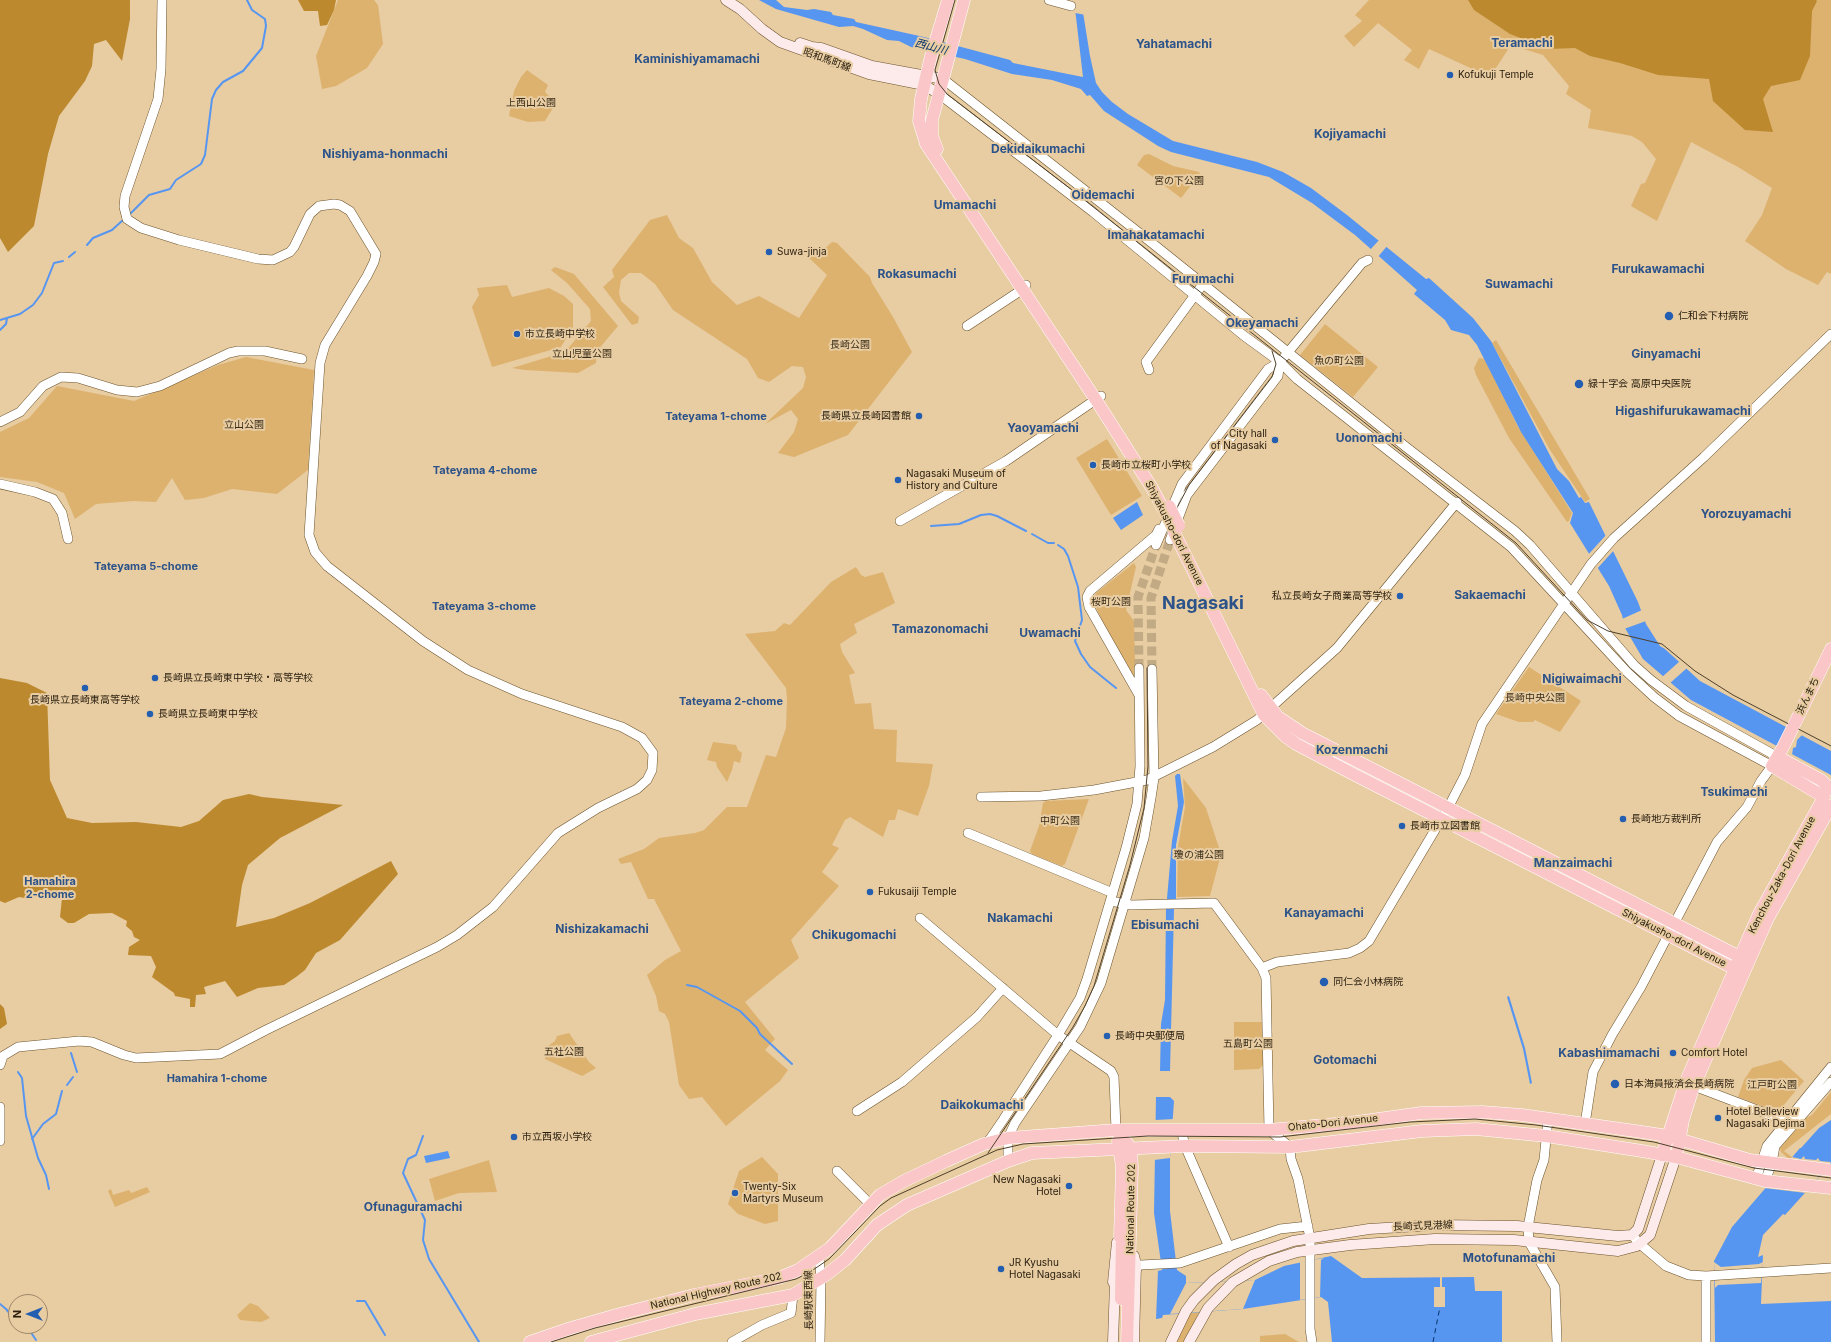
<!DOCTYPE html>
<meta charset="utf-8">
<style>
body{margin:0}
#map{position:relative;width:1831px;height:1342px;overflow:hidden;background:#e8cca2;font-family:Inter,sans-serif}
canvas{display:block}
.north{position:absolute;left:8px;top:1294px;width:40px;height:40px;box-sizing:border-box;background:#e8cca2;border:1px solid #9c8768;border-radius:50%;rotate:270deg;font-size:11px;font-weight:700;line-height:16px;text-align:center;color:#2b2010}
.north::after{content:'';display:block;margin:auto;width:14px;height:18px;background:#235eb0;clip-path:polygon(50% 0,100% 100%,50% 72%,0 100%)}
</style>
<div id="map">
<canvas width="1831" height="1342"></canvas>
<div class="north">N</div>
</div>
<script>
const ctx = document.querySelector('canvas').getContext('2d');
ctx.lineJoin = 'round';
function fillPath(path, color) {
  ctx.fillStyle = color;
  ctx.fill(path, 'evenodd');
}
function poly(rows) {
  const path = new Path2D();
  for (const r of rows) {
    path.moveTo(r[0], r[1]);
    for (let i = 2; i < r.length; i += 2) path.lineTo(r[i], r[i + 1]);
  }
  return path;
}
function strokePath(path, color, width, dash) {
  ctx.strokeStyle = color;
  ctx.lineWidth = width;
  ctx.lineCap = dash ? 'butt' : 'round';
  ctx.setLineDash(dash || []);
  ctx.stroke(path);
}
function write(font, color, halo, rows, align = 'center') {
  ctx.font = font + ' Inter,"Noto Sans JP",sans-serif';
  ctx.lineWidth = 4;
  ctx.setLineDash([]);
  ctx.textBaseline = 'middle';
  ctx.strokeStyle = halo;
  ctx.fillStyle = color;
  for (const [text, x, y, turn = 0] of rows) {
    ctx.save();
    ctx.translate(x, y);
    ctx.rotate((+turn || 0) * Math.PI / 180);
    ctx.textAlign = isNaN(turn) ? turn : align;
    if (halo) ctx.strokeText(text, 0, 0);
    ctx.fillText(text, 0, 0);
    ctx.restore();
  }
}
const green = poly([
 [338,0,374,0,378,5,383,44,367,68,336,86,322,89,316,56],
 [1369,0,1831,0,1831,274,1827,272,1818,285,1786,269,1745,241,1762,215,1772,188,1738,167,1691,142,1657,221,1631,206,1641,184,1645,183,1656,159,1642,142,1632,136,1588,128,1591,110,1566,94,1569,86,1543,55,1511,45,1490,77,1429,49,1419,69,1404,60,1412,50,1378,23,1354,47,1344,36,1362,21,1355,15],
 [527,70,548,85,545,92,556,103,545,121,528,122,509,116,514,91,521,77],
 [1149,154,1173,166,1199,172,1200,174,1181,198,1137,165,1144,155],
 [667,215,679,238,693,248,712,282,737,305,759,296,799,318,827,275,809,258,821,252,832,242,837,243,870,277,872,283,893,317,912,352,848,435,794,457,778,453,794,432,798,419,791,410,765,424,803,388,806,377,803,367,792,366,769,382,758,378,747,359,673,310,655,284,641,273,629,273,621,280,619,292,621,301,639,317,638,323,632,325,603,287,614,277,612,270,650,220],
 [555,267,574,274,618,326,597,351,596,363,578,373,525,370,512,368,565,352,591,321,590,309,567,283,551,270],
 [507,285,512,297,549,288,564,296,573,304,573,327,561,347,492,367,472,307,479,295,477,288],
 [1325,324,1378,367,1353,397,1300,355],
 [1496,340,1590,499,1585,502,1550,450,1492,343],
 [246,357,314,370,308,470,277,494,232,489,204,498,185,500,172,478,156,502,133,501,96,504,75,519,64,493,37,482,0,477,0,432,29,418,57,386,134,401,218,365],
 [1479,358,1485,359,1517,425,1572,513,1569,521,1567,522,1509,438,1476,375,1474,368],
 [1107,439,1142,496,1111,515,1076,458],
 [1134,563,1136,567,1126,610,1134,621,1136,694,1094,603,1096,593],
 [856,567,861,575,865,577,883,572,895,603,854,624,857,633,840,644,842,652,855,673,849,675,855,704,871,703,874,729,897,730,896,762,933,764,929,786,918,816,898,809,895,820,889,820,883,837,850,817,845,820,832,845,839,848,822,872,839,886,791,940,799,958,745,1002,775,1039,765,1050,788,1070,780,1081,726,1126,702,1097,689,1099,679,1085,669,1022,665,1014,659,1011,656,996,647,975,665,960,681,951,654,899,648,899,631,862,621,864,618,859,644,849,659,838,695,833,704,830,727,807,747,807,766,755,776,757,786,728,787,700,786,688,745,634,775,631,784,623,790,625,831,582],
 [1529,667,1581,701,1560,732,1535,720,1533,722,1519,722,1496,714],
 [713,742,736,745,738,750,742,753,740,763,734,761,732,770,727,782,717,767,716,762,707,760],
 [1183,778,1206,808,1221,854,1210,896,1177,897,1178,847,1185,807],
 [1089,799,1065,864,1062,866,1032,854,1030,851,1039,826,1043,803,1046,801],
 [1455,817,1508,844,1507,848,1486,839,1477,830,1454,819],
 [1234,1022,1262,1022,1263,1065,1259,1069,1234,1070],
 [569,1033,589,1062,596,1068,582,1076,545,1059,544,1049,555,1041,557,1036],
 [1781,1060,1804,1081,1778,1112,1738,1097,1744,1080,1752,1068],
 [1831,1092,1831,1114,1784,1151,1792,1157,1790,1160,1781,1152,1780,1147,1804,1119,1812,1115],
 [762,1157,778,1174,778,1221,765,1224,738,1214,728,1204,739,1171],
 [489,1160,497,1192,459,1193,435,1201,429,1179],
 [147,1187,150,1192,115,1207,108,1191,111,1189,113,1195,129,1190,131,1193],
 [250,1303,258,1306,270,1318,261,1322,240,1320,237,1315],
 [1199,1312,1185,1342,1175,1342,1188,1313],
 [1285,1334,1299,1342,1260,1342,1260,1336]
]);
const forest = poly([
 [0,0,130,0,130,19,122,61,106,40,94,44,92,66,85,81,59,116,48,154,34,226,8,252,0,238],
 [298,0,336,0,334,10,327,25,320,26,318,11,304,11],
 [1468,0,1816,0,1817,1,1812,11,1810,56,1800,80,1771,86,1763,99,1773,132,1745,130,1713,101,1709,79,1658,75,1620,63,1590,56,1575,48,1549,49,1510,34,1474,10],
 [0,678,27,683,47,693,50,780,67,818,92,823,136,822,181,827,199,821,223,800,249,794,262,797,343,805,280,838,248,865,242,885,236,927,274,918,310,903,391,861,398,874,340,940,316,953,305,970,296,977,284,985,258,988,237,997,225,981,204,987,206,994,196,995,195,1007,190,1007,190,999,175,996,174,993,152,977,156,967,151,956,128,955,129,947,140,940,134,937,132,931,126,926,127,921,112,913,89,914,74,923,68,923,60,917,62,898,28,894,25,898,19,897,5,903,0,901],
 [0,1004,4,1008,7,1024,0,1029]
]);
const water = poly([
 [759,0,776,0,784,7,807,10,814,9,831,12,833,15,854,19,856,22,924,37,1010,60,1013,63,1083,77,1074,0,1081,0,1090,56,1096,83,1102,92,1112,102,1128,114,1173,141,1257,162,1283,172,1311,188,1347,215,1426,279,1429,278,1473,318,1491,341,1557,469,1569,481,1579,498,1581,497,1585,503,1589,502,1638,602,1646,624,1660,646,1665,649,1700,681,1831,751,1831,775,1691,700,1643,659,1625,628,1622,615,1609,586,1570,523,1573,513,1521,432,1477,345,1469,335,1451,330,1445,320,1414,294,1417,290,1355,235,1312,203,1269,177,1171,152,1158,146,1104,111,1090,95,1087,96,1081,89,1052,80,1012,74,965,59,911,47,899,41,887,40,863,29,853,26,839,27,776,9],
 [1137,502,1143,515,1121,530,1113,518],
 [1177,774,1180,774,1184,802,1176,845,1176,898,1174,910,1170,1071,1160,1071,1161,1024,1165,1000,1166,910,1172,841,1178,806,1175,776],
 [1509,996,1525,1048,1532,1083,1530,1084,1523,1049,1507,997],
 [1156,1097,1170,1097,1174,1101,1170,1158,1170,1211,1177,1270,1186,1276,1186,1283,1255,1280,1284,1266,1331,1256,1362,1278,1474,1277,1475,1291,1502,1291,1502,1342,1332,1342,1328,1302,1321,1297,1243,1309,1163,1315,1162,1318,1156,1319,1158,1271,1162,1270,1154,1213],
 [1831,1120,1831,1164,1785,1215,1783,1214,1763,1235,1758,1257,1763,1255,1761,1304,1831,1301,1831,1342,1715,1342,1714,1261,1732,1227,1800,1148,1801,1148,1819,1128],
 [448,1151,450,1158,426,1163,424,1156]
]);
const pier = poly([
 [1072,0,1083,0,1086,15,1075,13],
 [1380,239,1388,245,1377,258,1369,251],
 [1607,534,1615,549,1596,570,1587,556],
 [1642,610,1646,621,1624,629,1622,619],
 [1680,661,1687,668,1669,684,1661,678],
 [1789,726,1803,734,1797,740,1796,747,1793,748,1792,755,1777,746],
 [1174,1119,1170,1158,1154,1160,1155,1120],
 [1804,1156,1805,1159,1816,1160,1818,1158,1820,1161,1831,1162,1806,1193,1764,1188,1792,1157,1801,1159],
 [1324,1258,1321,1260,1320,1297,1300,1300,1300,1262],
 [1714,1262,1721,1267,1759,1264,1763,1262,1761,1283,1718,1285,1715,1288],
 [1440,1277,1442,1277,1442,1287,1445,1287,1445,1307,1434,1307,1434,1287,1440,1287],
 [1255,1280,1243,1309,1170,1314,1186,1283]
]);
const stream = poly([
 [130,214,149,195,170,189,176,180,201,164,205,155,212,99,216,90,223,82,243,71,262,48,266,26,265,19,252,10,247,0],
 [87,245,93,238,112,230,123,220],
 [69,257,75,252],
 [0,320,20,314,33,305,42,293,54,263,63,261],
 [0,330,6,324,7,318],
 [931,526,959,524,981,515,990,514,997,516,1026,531],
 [1032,534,1048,543,1054,543],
 [1058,545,1064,549,1068,556,1078,587,1082,620,1075,641,1081,654,1090,667,1116,688],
 [687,985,697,987,740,1011,757,1028,760,1034,792,1064],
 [71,1053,77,1072],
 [18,1072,22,1078,26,1116,38,1158,46,1175,49,1189],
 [67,1085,73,1077],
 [423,1136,416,1155,408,1159,403,1173,425,1220,423,1240,429,1259,479,1342],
 [32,1139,43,1124,56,1114,62,1091],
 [357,1301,365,1301,385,1335],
 [0,1304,6,1309,16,1321],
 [20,1326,30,1331,36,1340]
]);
const ferry = poly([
 [1433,1342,1440,1307]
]);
const tertiaryTunnel = poly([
 [1139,668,1138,597,1156,545],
 [1152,669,1151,598,1170,540]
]);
const tertiary = poly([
 [1049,0,1071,6],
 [943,79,1152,243,1406,447,1515,531,1530,545,1634,665,1651,680,1686,706,1778,757],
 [939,94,1093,212,1243,335,1280,362,1297,379,1511,547,1627,672,1654,697,1679,716,1772,766,1761,781,1747,807,1717,842,1641,987,1612,1035,1593,1072,1585,1124],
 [967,326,1023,289,1026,285],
 [1149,370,1146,362,1203,284],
 [0,422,20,412,43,386,61,377,78,378,117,390,137,392,160,386,229,353,238,351,265,351,302,359],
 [0,484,35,492,53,499,62,513,68,539],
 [900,521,1006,461,1101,396],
 [1170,540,1187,495,1278,376,1280,362],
 [1156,545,1182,484,1244,401,1268,369,1280,362,1362,263,1368,260],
 [1139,695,1089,607,1087,597,1090,591,1156,535,1159,529],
 [981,797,1041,796,1094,790,1147,780,1213,747,1257,720,1337,648,1457,502],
 [968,833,1113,893],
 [1111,901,1131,905,1214,903,1262,968,1266,978,1269,1130,1290,1147,1291,1159,1298,1179,1310,1238,1310,1329,1312,1342],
 [920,918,1058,1035,1111,1071,1114,1077,1116,1130],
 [1262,968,1277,962,1349,953,1360,948,1369,941,1448,808,1465,775,1482,724,1591,564,1614,538,1704,457,1831,334],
 [0,1065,3,1056,18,1047,79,1041,92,1042,124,1055,136,1058,220,1054,266,1030,437,947,457,935,493,907,558,833,598,808,637,789,647,780,652,770,653,753,642,738,622,727,522,694,468,670,423,641,327,566,315,552,309,535,320,363,325,345,367,276,374,262,376,254,350,211,340,205,334,204,319,206,310,214,294,247,290,252,273,260,258,259,179,240,141,228,127,219,124,207,125,196,158,99,161,69,162,0],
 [1694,1086,1786,1121],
 [0,1107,0,1141],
 [857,1111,902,1082,977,1017,1003,988],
 [1548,1119,1544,1160,1537,1180,1528,1227,1529,1242,1555,1287,1557,1342],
 [1181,1129,1185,1146,1229,1247],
 [984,1144,990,1139,1003,1120,1058,1035,1080,998,1087,979,1126,848,1137,804,1140,766,1139,668],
 [1008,1161,1008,1138,1015,1123,1080,1027,1101,983,1144,838,1151,798,1154,778,1152,669],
 [837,1171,871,1205],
 [1756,1179,1767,1146,1831,1067],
 [1765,1181,1772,1163,1775,1146,1831,1082],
 [1632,1235,1640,1244,1666,1266,1689,1275,1706,1276,1831,1268],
 [819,1257,821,1278,820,1342],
 [1135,1273,1138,1266,1141,1265,1180,1263,1280,1229,1308,1226],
 [1706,1276,1706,1342],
 [732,1342,762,1325,791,1313,793,1295]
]);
const secondary = poly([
 [726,0,740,9,762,29,780,42,869,74,924,85,939,94],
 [800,43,812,47,821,48,872,66,943,79],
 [1130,1256,1134,1256,1136,1264,1134,1342],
 [1113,1342,1115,1283,1113,1282,1117,1242],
 [1171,1342,1186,1311,1194,1300,1214,1280,1236,1264,1252,1255,1293,1241,1369,1229,1435,1225,1517,1226,1618,1236,1632,1235,1638,1229,1662,1155],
 [1189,1342,1208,1308,1233,1282,1269,1261,1297,1252,1350,1245,1435,1239,1514,1240,1618,1251,1637,1246,1650,1235,1676,1157]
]);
const trunk = poly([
 [948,0,931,56,921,99,919,121,926,144,1096,400,1152,488,1167,516],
 [937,149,932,136,932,120,964,0],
 [1174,532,1264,715,1286,737,1296,744,1353,774,1725,964,1735,969,1746,968],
 [1261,695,1278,717,1302,733,1740,957,1746,968],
 [1793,727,1831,649],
 [1778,757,1821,780,1831,789],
 [1116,1130,1131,1148,1132,1167,1127,1342],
 [1118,1141,1122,1167,1120,1237,1122,1238,1121,1299],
 [1678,1148,1683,1120,1693,1088,1756,945,1768,918,1831,806],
 [1662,1155,1686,1081,1747,941,1759,914,1824,797,1772,766,1782,749],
 [530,1342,571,1328,620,1314,694,1295,779,1278,798,1270,830,1248,880,1195,904,1181,946,1161,984,1144,1008,1138,1116,1130,1269,1130,1357,1122,1421,1113,1482,1112,1522,1115,1642,1132,1668,1136,1750,1160,1831,1170],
 [591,1342,695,1314,793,1295,826,1275,845,1260,877,1225,907,1205,1008,1161,1032,1153,1185,1146,1290,1147,1422,1131,1476,1129,1546,1136,1642,1151,1676,1157,1765,1181,1831,1188]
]);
const tram = poly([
 [955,0,935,70,939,84,947,94,1072,190,1516,543,1587,620,1608,631,1662,644,1695,671,1733,695,1831,746],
 [1178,506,1189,485,1272,377,1276,364,1272,351],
 [988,1153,1073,1027,1085,1006,1094,986,1130,865,1144,808,1148,766,1147,668],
 [551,1342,595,1328,796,1279,810,1272,829,1259,880,1206,891,1198,997,1150,1023,1144,1148,1136,1280,1137,1410,1122,1475,1119,1536,1125,1654,1142,1754,1168,1831,1178]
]);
const trunkBridge = poly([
 [1169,506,1179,526],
 [1782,749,1793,727]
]);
const markers = [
 [1450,75,4,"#235eb0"],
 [769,252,4,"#235eb0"],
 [1669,316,5,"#235eb0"],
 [517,334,4,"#235eb0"],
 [1579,384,5,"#235eb0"],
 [919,416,4,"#235eb0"],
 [1275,440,4,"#235eb0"],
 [1093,465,4,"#235eb0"],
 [898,480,4,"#235eb0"],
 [1400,596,4,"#235eb0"],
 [155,678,4,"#235eb0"],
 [85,688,4,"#235eb0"],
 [150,714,4,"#235eb0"],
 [1623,819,4,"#235eb0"],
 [1402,826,4,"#235eb0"],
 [870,892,4,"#235eb0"],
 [1324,982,5,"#235eb0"],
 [1107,1036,4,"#235eb0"],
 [1673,1053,4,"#235eb0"],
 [1615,1084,5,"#235eb0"],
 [1718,1118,4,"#235eb0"],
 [514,1137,4,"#235eb0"],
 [1069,1186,4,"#235eb0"],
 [735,1193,4,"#235eb0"],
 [1001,1269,4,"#235eb0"]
];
const streetNames = [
 ["昭和馬町線",827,60,20],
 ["Shiyakusho-dori Avenue",1174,533,63],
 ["浜んまち",1808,696,-64],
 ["Kenchou-Zaka-Dori Avenue",1782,875,-62],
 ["Shiyakusho-dori Avenue",1674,938,27],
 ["Ohato-Dori Avenue",1333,1123,-6],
 ["National Route 202",1131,1209,-89],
 ["長崎式見港線",1423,1226,-2],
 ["National Highway Route 202",716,1291,-13],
 ["長崎駅東西線",809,1300,-91]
];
const poiNames = [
 ["Kofukuji Temple",1458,75],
 ["Suwa-jinja",777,252],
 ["仁和会下村病院",1678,316],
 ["市立長崎中学校",525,334],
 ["緑十字会 高原中央医院",1588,384],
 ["長崎県立長崎図書館",911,416,"right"],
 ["City hall",1267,434,"right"],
 ["of Nagasaki",1267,446,"right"],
 ["長崎市立桜町小学校",1101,465],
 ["Nagasaki Museum of",906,474],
 ["History and Culture",906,486],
 ["私立長崎女子商業高等学校",1392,596,"right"],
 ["長崎県立長崎東中学校・高等学校",163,678],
 ["長崎県立長崎東高等学校",85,700,"center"],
 ["長崎県立長崎東中学校",158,714],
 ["長崎地方裁判所",1631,819],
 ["長崎市立図書館",1410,826],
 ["Fukusaiji Temple",878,892],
 ["同仁会小林病院",1333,982],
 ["長崎中央郵便局",1115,1036],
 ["Comfort Hotel",1681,1053],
 ["日本海員掖済会長崎病院",1624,1084],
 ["Hotel Belleview",1726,1112],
 ["Nagasaki Dejima",1726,1124],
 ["市立西坂小学校",522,1137],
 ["New Nagasaki",1061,1180,"right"],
 ["Hotel",1061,1192,"right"],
 ["Twenty-Six",743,1187],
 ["Martyrs Museum",743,1199],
 ["JR Kyushu",1009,1263],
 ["Hotel Nagasaki",1009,1275]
];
const parkNames = [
 ["上西山公園",531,103],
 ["宮の下公園",1179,181],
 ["長崎公園",850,345],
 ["立山児童公園",582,354],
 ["魚の町公園",1339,361],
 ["立山公園",244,425],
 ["桜町公園",1111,602],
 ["長崎中央公園",1535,698],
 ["中町公園",1060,821],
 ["瓊の浦公園",1199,855],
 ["五島町公園",1248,1044],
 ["五社公園",564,1052],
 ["江戸町公園",1772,1085]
];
const waterNames = [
 ["西山川",931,47,15]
];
const neighbourhoodNames = [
 ["Tateyama 1-chome",716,417],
 ["Tateyama 4-chome",485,471],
 ["Tateyama 5-chome",146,567],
 ["Tateyama 3-chome",484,607],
 ["Tateyama 2-chome",731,702],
 ["Hamahira",50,882],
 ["2-chome",50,895],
 ["Hamahira 1-chome",217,1079]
];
const quarterNames = [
 ["Teramachi",1522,43],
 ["Yahatamachi",1174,44],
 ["Kaminishiyamamachi",697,59],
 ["Kojiyamachi",1350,134],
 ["Dekidaikumachi",1038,149],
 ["Nishiyama-honmachi",385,154],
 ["Oidemachi",1103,195],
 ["Umamachi",965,205],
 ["Imahakatamachi",1156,235],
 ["Furukawamachi",1658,269],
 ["Rokasumachi",917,274],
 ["Furumachi",1203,279],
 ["Suwamachi",1519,284],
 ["Okeyamachi",1262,323],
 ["Ginyamachi",1666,354],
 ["Higashifurukawamachi",1683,411],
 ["Yaoyamachi",1043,428],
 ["Uonomachi",1369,438],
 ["Yorozuyamachi",1746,514],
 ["Sakaemachi",1490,595],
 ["Tamazonomachi",940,629],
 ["Uwamachi",1050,633],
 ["Nigiwaimachi",1582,679],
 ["Kozenmachi",1352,750],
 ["Tsukimachi",1734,792],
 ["Manzaimachi",1573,863],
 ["Kanayamachi",1324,913],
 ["Nakamachi",1020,918],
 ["Ebisumachi",1165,925],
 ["Nishizakamachi",602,929],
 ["Chikugomachi",854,935],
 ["Kabashimamachi",1609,1053],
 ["Gotomachi",1345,1060],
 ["Daikokumachi",982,1105],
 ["Ofunaguramachi",413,1207],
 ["Motofunamachi",1509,1258]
];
const townNames = [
 ["Nagasaki",1203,604]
];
fillPath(green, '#ddb26f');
fillPath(forest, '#bc892e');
fillPath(water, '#5696f1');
fillPath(pier, '#e8cca2');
strokePath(stream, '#5696f1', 2);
strokePath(ferry, '#07336b', 1, [5, 4]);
strokePath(tertiaryTunnel, '#c2aa85', 9, [9, 4.5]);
strokePath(tertiary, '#6b532c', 10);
strokePath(secondary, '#6b532c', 11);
strokePath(trunk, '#fff', 13);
strokePath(tertiary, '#fff', 9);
strokePath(secondary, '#fdeaea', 10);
strokePath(trunk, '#fac6c7', 12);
strokePath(tram, '#4d3f2a', 1);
strokePath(trunkBridge, '#fff', 13, []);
strokePath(trunkBridge, '#fac6c7', 12);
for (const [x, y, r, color] of markers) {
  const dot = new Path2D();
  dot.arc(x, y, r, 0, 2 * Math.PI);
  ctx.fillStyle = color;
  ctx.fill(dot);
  strokePath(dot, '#e8cca2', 1.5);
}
write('10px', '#2b2010', '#e8cca2', streetNames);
write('10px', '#2b2010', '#e8cca2', poiNames, 'left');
write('10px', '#392d19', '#e8cca2', parkNames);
write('italic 11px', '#07336b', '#e8cca2', waterNames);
write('bold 11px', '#2c5389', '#e8cca2', neighbourhoodNames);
write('bold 12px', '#2c5389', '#e8cca2', quarterNames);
write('bold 18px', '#2c5389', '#e8cca2', townNames);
</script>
